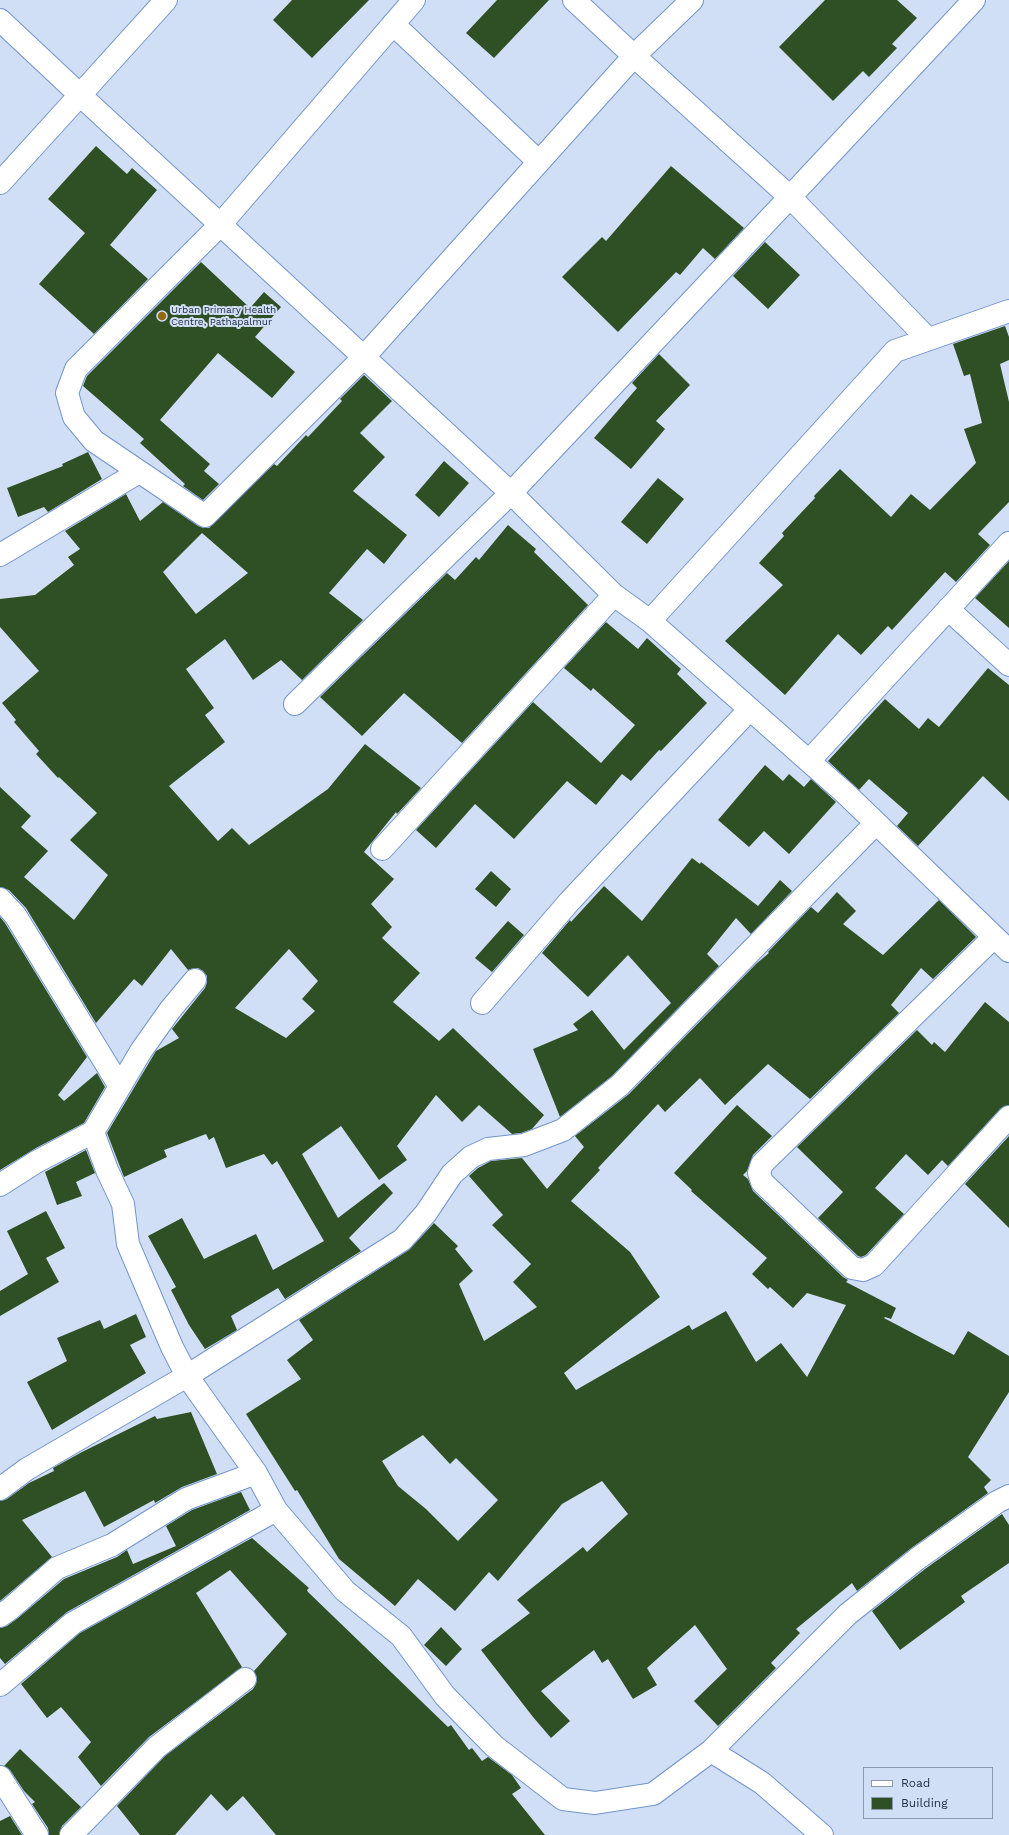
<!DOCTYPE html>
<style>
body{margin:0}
#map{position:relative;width:1009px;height:1835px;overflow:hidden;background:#d1dff6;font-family:"Work Sans",sans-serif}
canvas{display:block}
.legend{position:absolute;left:863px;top:1767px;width:130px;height:52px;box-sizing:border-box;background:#d1dff6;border:1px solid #8b99af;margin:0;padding:5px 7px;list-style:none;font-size:12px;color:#212f45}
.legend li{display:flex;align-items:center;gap:8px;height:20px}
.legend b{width:20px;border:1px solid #8b99af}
</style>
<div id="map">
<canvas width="1009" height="1835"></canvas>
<ul class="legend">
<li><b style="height:5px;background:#fff"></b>Road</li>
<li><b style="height:11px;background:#2e5024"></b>Building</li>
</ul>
</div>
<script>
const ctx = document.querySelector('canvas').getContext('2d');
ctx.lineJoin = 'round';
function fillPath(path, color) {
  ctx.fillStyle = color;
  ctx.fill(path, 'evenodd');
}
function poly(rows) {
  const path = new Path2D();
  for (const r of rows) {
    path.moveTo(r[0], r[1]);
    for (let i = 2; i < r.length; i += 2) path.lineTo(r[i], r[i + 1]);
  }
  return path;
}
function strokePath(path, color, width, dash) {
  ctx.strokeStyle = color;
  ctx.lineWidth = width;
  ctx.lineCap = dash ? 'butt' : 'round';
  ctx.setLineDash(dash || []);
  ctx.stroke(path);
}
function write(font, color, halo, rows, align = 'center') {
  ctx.font = font + ' "Work Sans",sans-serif';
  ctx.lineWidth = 4;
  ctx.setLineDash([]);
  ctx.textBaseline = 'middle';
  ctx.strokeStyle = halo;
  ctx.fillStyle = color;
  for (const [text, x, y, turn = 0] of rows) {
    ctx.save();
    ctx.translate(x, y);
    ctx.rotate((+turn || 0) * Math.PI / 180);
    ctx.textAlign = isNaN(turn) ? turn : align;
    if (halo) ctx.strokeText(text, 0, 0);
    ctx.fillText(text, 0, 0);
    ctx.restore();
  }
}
const building = poly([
 [292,0,369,0,312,58,273,20],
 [497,0,549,0,494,58,466,33],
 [825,0,897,0,917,18,892,44,897,48,869,77,863,71,833,101,779,47],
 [96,146,127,174,132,168,157,190,110,245,148,279,94,334,39,284,85,233,48,199],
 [671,166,744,228,715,259,703,248,680,275,676,272,618,332,562,277,602,237,606,241],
 [765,242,800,275,768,309,733,276],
 [201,262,250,308,264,292,281,307,255,337,295,372,272,398,218,353,160,420,210,464,204,471,219,484,203,500,183,486,185,484,140,443,144,439,83,386,87,376],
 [1005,326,1009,337,1009,360,1000,364,1009,402,1009,502,978,534,990,545,956,582,945,572,892,630,888,626,861,655,838,634,785,695,725,641,783,585,759,563,784,536,782,533,815,498,814,496,840,469,891,517,911,494,930,510,976,463,964,429,982,423,970,374,964,376,953,344],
 [659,354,690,385,656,421,665,429,631,469,594,438,637,388,632,383],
 [364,375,392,401,360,433,385,457,353,491,407,535,384,564,367,549,329,593,363,620,302,680,281,660,253,680,225,639,186,669,214,708,205,715,225,742,169,786,218,841,232,828,249,845,328,789,365,744,421,788,397,814,396,812,364,852,394,879,371,904,392,927,382,938,420,973,393,1002,439,1041,453,1028,544,1115,532,1129,521,1133,512,1134,479,1105,462,1122,436,1095,397,1146,407,1160,379,1180,341,1126,302,1154,338,1218,384,1183,393,1193,349,1238,361,1251,285,1299,278,1288,231,1316,237,1330,205,1349,189,1325,171,1290,176,1287,148,1236,182,1218,204,1259,256,1234,273,1270,324,1241,277,1161,272,1165,264,1154,226,1168,214,1137,209,1140,206,1134,164,1150,167,1157,124,1177,107,1133,156,1051,179,1038,172,1029,205,988,207,982,207,976,203,971,198,968,188,970,171,949,142,986,134,979,96,1023,26,908,9,890,0,887,0,787,31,816,21,827,48,851,24,877,74,920,108,875,70,840,97,813,59,777,58,778,36,754,39,751,14,722,16,720,2,703,39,671,0,627,0,599,35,595,74,565,68,557,80,549,65,531,126,494,140,521,163,502,198,526,204,528,209,528,274,464,277,466,306,435,308,437,342,401,340,399],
 [202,533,248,573,196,614,163,572],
 [289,949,318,981,302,999,315,1011,286,1038,235,1008],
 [88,452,102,479,48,512,44,507,18,517,7,488,63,466,62,464],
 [444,461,469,483,439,517,415,495],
 [658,478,684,499,647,544,621,522],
 [508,525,536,549,534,552,588,605,462,743,404,693,362,736,320,697,447,573,455,580,476,557,479,560],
 [1009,561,1009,628,975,598],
 [606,622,638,649,647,638,681,669,677,674,707,703,661,751,659,750,631,781,622,774,596,805,567,781,514,839,475,804,436,848,416,830,533,702,601,763,635,725,593,688,591,691,564,668],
 [988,668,1009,685,1009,801,983,776,918,846,897,826,908,813,869,779,859,790,828,761,885,699,919,729,928,718,939,727],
 [765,765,783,781,789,774,804,787,811,779,836,802,789,854,764,831,749,847,718,820],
 [692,858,700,864,701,862,758,906,780,880,792,891,751,934,736,918,707,954,719,966,612,1076,560,1117,533,1049,578,1030,573,1024,592,1010,624,1050,671,1003,628,955,588,997,542,953,570,920,571,922,604,886,642,921],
 [491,871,511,889,496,907,475,889],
 [837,892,856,911,843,924,883,955,939,900,976,937,933,979,921,968,891,1005,899,1013,810,1099,768,1064,725,1105,700,1078,665,1112,658,1104,598,1168,600,1170,571,1201,630,1252,660,1297,564,1373,576,1390,689,1325,692,1330,726,1311,756,1362,781,1343,807,1377,846,1305,807,1293,793,1308,770,1287,768,1289,752,1274,767,1258,691,1191,692,1190,674,1173,737,1105,772,1136,753,1155,747,1171,743,1175,748,1179,753,1191,843,1277,848,1280,846,1282,896,1308,891,1319,885,1317,884,1318,954,1355,968,1331,1009,1356,1009,1392,968,1457,991,1480,984,1487,988,1493,910,1549,857,1591,852,1583,796,1629,800,1633,771,1663,776,1668,718,1726,694,1701,727,1669,695,1625,647,1668,657,1685,633,1699,608,1659,602,1663,594,1650,541,1691,570,1721,551,1738,533,1717,481,1650,530,1613,517,1600,583,1547,587,1552,628,1514,602,1481,562,1504,498,1581,489,1572,455,1611,418,1579,395,1606,339,1559,297,1490,295,1491,246,1414,301,1379,287,1360,313,1340,299,1320,409,1250,434,1223,458,1246,455,1249,473,1271,459,1284,484,1341,537,1307,513,1282,531,1264,492,1225,503,1215,469,1176,478,1168,491,1161,522,1158,547,1189,584,1147,575,1136,629,1094,756,964,769,953,768,952,811,907,818,913],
 [423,1435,450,1464,456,1458,498,1500,458,1541,426,1509,398,1486,382,1461],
 [0,917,5,923,87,1057,58,1095,64,1101,97,1073,105,1087,84,1123,36,1148,0,1170],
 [508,921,524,935,492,972,475,958],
 [985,1002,1009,1022,1009,1105,1000,1109,948,1166,942,1160,928,1175,906,1154,875,1188,904,1214,866,1255,861,1257,858,1256,818,1218,843,1192,797,1147,917,1030,932,1045,934,1042,945,1052],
 [1009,1136,1009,1228,965,1184],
 [86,1150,95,1173,76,1182,82,1196,57,1205,45,1172],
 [46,1211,65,1248,46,1258,59,1282,0,1316,0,1291,28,1274,7,1231],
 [136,1314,146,1337,130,1345,146,1373,52,1430,27,1382,67,1361,57,1338,100,1320,104,1329],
 [191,1412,217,1474,182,1487,155,1503,154,1500,104,1527,85,1491,22,1520,52,1557,0,1601,0,1501,7,1499,29,1483,54,1471,53,1468,82,1452,155,1416,157,1419],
 [241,1492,250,1510,67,1612,5,1664,0,1658,0,1628,7,1626,18,1618,64,1579,117,1557,127,1550,133,1564,176,1546,166,1526,192,1510],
 [1002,1514,1009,1525,1009,1563,961,1596,965,1602,900,1650,872,1611,925,1569],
 [252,1538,309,1588,307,1590,308,1592,448,1727,451,1725,469,1750,472,1748,482,1761,488,1757,512,1775,521,1788,512,1794,545,1835,276,1835,243,1796,227,1811,211,1794,175,1835,140,1835,117,1806,165,1756,253,1689,256,1684,257,1678,254,1671,287,1634,230,1570,196,1593,242,1667,149,1737,101,1786,78,1757,91,1742,61,1707,47,1718,21,1684,80,1633],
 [441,1627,462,1649,446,1666,424,1645],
 [20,1749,81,1807,62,1826,59,1835,49,1835,48,1828,32,1804,35,1802,24,1791,10,1770,4,1766],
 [10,1816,22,1835,0,1835,0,1821]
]);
const street = poly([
 [166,0,80,95,511,493,614,595,650,621,845,793,1009,951],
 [414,0,220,225,76,369,67,393,74,417,94,441,205,516,363,358,634,56,574,0],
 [692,0,634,56,790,197,974,0],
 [0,20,80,95,0,183],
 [393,24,539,162],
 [0,555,139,472],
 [948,609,1009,665],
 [650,621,895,351,1009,311],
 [295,704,511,493,790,197,928,339],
 [809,761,1009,543],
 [382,849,614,595],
 [0,899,15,915,119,1085],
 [994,937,762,1164,759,1173,762,1182,852,1268,863,1270,874,1265,1009,1117],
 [195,980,170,1010,141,1051,93,1132,107,1170,123,1204,128,1244,172,1347,187,1376,256,1473,276,1510,345,1591,401,1636,445,1696,494,1746,563,1799,595,1803,653,1794,711,1751,762,1783,822,1835],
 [482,1003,569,902,750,709],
 [0,1185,36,1162,93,1132],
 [0,1489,27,1469,187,1376,402,1240,426,1213,452,1174,471,1157,488,1149,524,1145,563,1130,620,1085,876,823],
 [0,1616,10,1609,57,1568,112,1545,186,1499,256,1473],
 [0,1685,73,1623,276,1510],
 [711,1751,848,1614,917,1559,997,1502,1009,1496],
 [0,1777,37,1835],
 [71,1835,157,1747,245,1679]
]);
const markers = [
 [162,316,5,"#936913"]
];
const poiNames = [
 ["Urban Primary Health",171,310],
 ["Centre, Pathapalmur",171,322]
];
fillPath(building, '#2e5024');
strokePath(street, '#7395cb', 24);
strokePath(street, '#fff', 22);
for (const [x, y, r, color] of markers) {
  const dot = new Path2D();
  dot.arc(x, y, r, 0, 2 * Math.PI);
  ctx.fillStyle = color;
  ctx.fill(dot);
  strokePath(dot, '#d1dff6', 1.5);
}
write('10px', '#212f45', '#d1dff6', poiNames, 'left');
</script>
